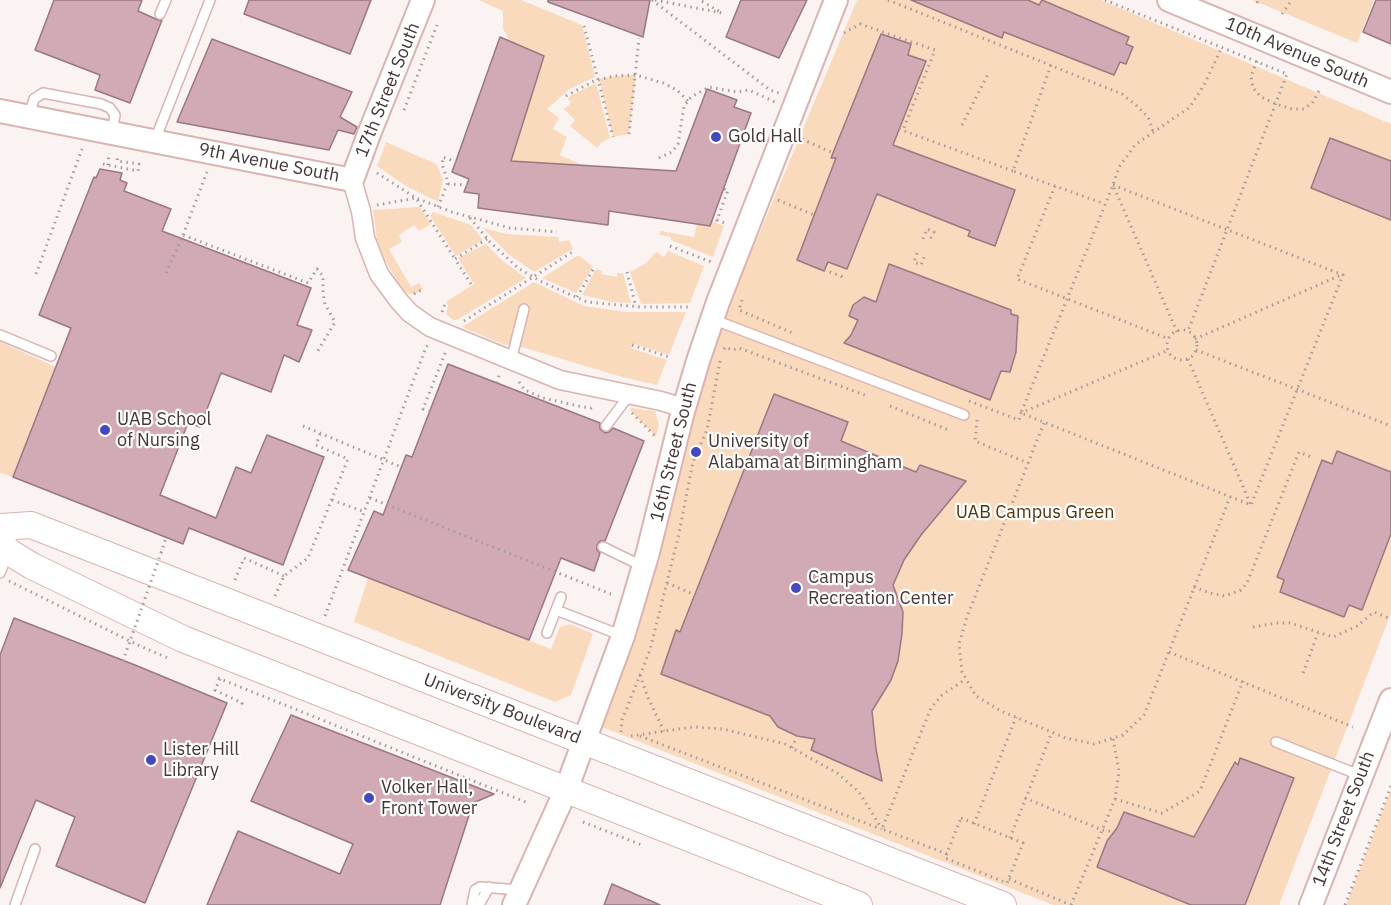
<!DOCTYPE html>
<style>
body{margin:0}
canvas{display:block;background:#fbf2f2}
</style>
<canvas width="1391" height="905"></canvas>
<script>
const ctx = document.querySelector('canvas').getContext('2d');
ctx.lineJoin = 'round';
function fillPath(path, color) {
  ctx.fillStyle = color;
  ctx.fill(path, 'evenodd');
}
function poly(rows) {
  const path = new Path2D();
  for (const r of rows) {
    if (r.length === 3) {
      path.moveTo(r[0] + r[2], r[1]);
      path.arc(r[0], r[1], r[2], 0, 2 * Math.PI);
      continue;
    }
    path.moveTo(r[0], r[1]);
    for (let i = 2; i < r.length; i += 2) path.lineTo(r[i], r[i + 1]);
  }
  return path;
}
function strokePath(path, color, width, dash) {
  ctx.strokeStyle = color;
  ctx.lineWidth = width;
  ctx.lineCap = dash ? 'butt' : 'round';
  ctx.setLineDash(dash || []);
  ctx.stroke(path);
}
function write(font, color, halo, rows, align = 'center') {
  ctx.font = font + ' "IBM Plex Sans",sans-serif';
  ctx.lineWidth = 4.5;
  ctx.setLineDash([]);
  ctx.textBaseline = 'middle';
  ctx.strokeStyle = halo;
  ctx.fillStyle = color;
  for (const [text, x, y, turn = 0] of rows) {
    ctx.save();
    ctx.translate(x, y);
    ctx.rotate((+turn || 0) * Math.PI / 180);
    ctx.textAlign = isNaN(turn) ? turn : align;
    if (halo) ctx.strokeText(text, 0, 0);
    ctx.fillText(text, 0, 0);
    ctx.restore();
  }
}
const green = poly([
 [479,0,521,0,582,25,595,77,571,88,547,109,559,118,553,129,567,137,560,155,584,166,511,161,544,56,509,41,503,28,503,11],
 [857,0,1101,0,1391,124,1391,613,1279,905,1053,905,602,727,648,578,716,337],
 [1252,0,1374,0,1357,43],
 [636,75,629,134,613,137,599,79,614,76],
 [596,83,610,138,601,143,597,148,570,126,575,120,564,109,571,103,568,99,570,96],
 [386,142,436,164,443,179,438,202,406,186,377,166],
 [420,207,431,224,419,231,414,225,399,235,402,242,389,249,411,287,419,283,423,289,415,294,410,294,405,292,398,282,382,255,377,240,373,210],
 [433,212,471,225,483,240,456,256,430,216],
 [712,221,724,226,713,257,671,240,671,237,660,235,660,231,694,237,697,224,710,226],
 [483,228,507,234,558,237,559,242,569,240,573,249,534,272,508,254],
 [486,244,503,261,526,278,457,320,453,320,446,314,448,305,446,302,474,284,458,258],
 [668,251,704,266,690,303,641,304,630,272,646,263,656,252,664,257],
 [577,256,580,256,593,267,576,293,542,278],
 [596,269,602,271,601,274,617,277,617,273,623,273,631,303,612,302,582,295],
 [534,282,584,306,626,312,686,312,669,355,634,344,631,348,667,360,657,385,622,377,512,344,505,345,462,327],
 [0,342,56,367,13,477,0,473],
 [632,408,655,411,659,425,656,437,629,409],
 [368,578,551,649,560,627,570,624,593,634,571,695,555,702,354,622],
 [1391,789,1391,905,1346,905]
]);
const building = poly([
 [54,0,142,0,138,11,158,20,162,20,130,103,95,90,100,75,35,50,54,0],
 [249,0,371,0,350,54,244,14,249,0],
 [548,0,650,0,643,37,548,2,548,0],
 [741,0,807,0,779,58,726,37,741,0],
 [911,0,1028,0,1039,5,1042,0,1129,37,1126,44,1133,47,1126,64,1120,62,1114,75,1004,32,1002,38,911,0],
 [1376,0,1391,0,1391,44,1363,32,1376,0],
 [881,34,911,44,908,55,926,61,893,145,1015,190,995,246,968,236,970,231,877,194,847,269,828,262,824,271,797,260,836,158,831,158,881,34],
 [500,37,544,56,511,161,676,171,707,89,737,100,734,107,751,113,710,226,609,211,608,225,478,208,479,194,464,192,469,179,452,172,500,37],
 [212,39,352,92,340,117,357,127,354,134,338,130,329,150,177,122,212,39],
 [1330,138,1391,161,1391,220,1311,188,1330,138],
 [100,169,122,173,120,180,127,183,124,191,171,209,162,231,311,288,297,325,312,330,299,362,284,355,271,392,221,373,200,427,188,423,160,495,216,518,236,467,251,473,267,435,324,457,283,565,189,528,183,544,13,477,71,328,39,315,94,177,96,178,100,169],
 [889,264,1011,310,1011,314,1018,316,1016,352,1010,372,1001,371,990,400,844,343,851,335,858,320,849,316,853,305,864,297,876,302,889,264],
 [448,364,600,423,600,429,605,433,609,432,613,428,644,441,605,541,600,541,597,545,597,550,600,553,594,571,561,558,529,640,348,570,374,511,383,515,406,455,412,457,448,364],
 [774,394,848,422,841,441,916,472,920,465,966,481,921,535,904,560,893,585,903,612,902,634,898,661,891,680,872,711,876,749,882,781,811,750,815,739,797,736,778,727,770,716,661,674,676,630,680,632,774,394],
 [1337,451,1391,472,1391,534,1362,610,1349,605,1344,617,1280,592,1284,580,1277,577,1322,460,1332,464,1337,451],
 [14,618,135,665,227,703,145,903,56,866,75,817,36,800,0,888,0,655,14,618],
 [291,715,494,794,473,803,440,905,207,905,238,831,340,874,353,844,251,801,291,715],
 [1240,758,1294,778,1245,905,1191,905,1097,867,1107,841,1117,828,1124,812,1194,837,1235,762,1238,765,1240,758],
 [612,884,660,905,604,905,612,884]
]);
const path = poly([
 [652,0,770,90,779,93],
 [655,0,722,13,700,0],
 [888,0,1122,94,1136,105,1148,117,1153,131],
 [1105,0,1287,74,1188,331],
 [1257,3,1258,0],
 [1282,14,1292,0],
 [584,26,613,137],
 [844,33,860,24,935,50,903,130],
 [1257,61,1251,76,1253,88,1261,97,1276,104,1292,109,1304,109,1313,102,1320,89],
 [1051,65,1013,171,1105,204],
 [566,96,594,81,614,76,636,75,663,83,677,90,688,101],
 [404,110,437,25],
 [962,125,989,72],
 [899,129,1013,171],
 [629,134,639,38],
 [802,139,833,153],
 [659,158,672,152,678,144,684,106,691,97,709,87,736,92,749,90,775,102,774,103],
 [103,164,138,171,139,164,117,161,118,155],
 [108,165,109,153],
 [377,173,416,198,452,212,510,228,557,232],
 [448,184,467,185],
 [1113,185,1343,275,1251,505,1021,413,1113,185],
 [1055,186,1017,279,1169,339],
 [724,189,728,190,717,220,727,224],
 [778,200,814,215],
 [377,205,416,198,455,259],
 [438,207,448,182,442,164,443,157,456,162],
 [470,218,490,242,518,268,540,281,587,302,641,307,692,307],
 [183,235,207,172],
 [923,239,927,229,934,232,929,242],
 [670,246,714,263],
 [917,253,914,262,921,265,925,255],
 [824,270,841,276,844,280],
 [627,272,636,307],
 [166,273,183,235,308,283,317,269,323,276,323,293,325,304,335,322,316,354],
 [36,274,82,149],
 [471,284,455,259,487,239],
 [414,294,423,289],
 [577,297,594,268],
 [742,300,739,310,795,334],
 [442,312,445,304],
 [464,321,574,251],
 [1182,345,15],
 [1177,332,1113,185,1119,167,1135,145,1190,107,1204,85,1222,47],
 [1195,339,1341,275],
 [632,345,672,358],
 [724,349,725,347,733,350,739,348,867,396],
 [1196,350,1391,426],
 [1188,359,1251,505],
 [519,382,525,390,543,398,583,407,591,408,595,405],
 [497,383,500,372],
 [969,401,1019,420,1021,413,1169,350],
 [890,406,951,431],
 [430,411,423,409,446,351],
 [632,413,656,437],
 [977,420,975,441,1028,463],
 [1044,423,967,617,959,644,962,672,976,696,1001,711,1066,738,1094,744,1123,735,1144,715,1230,497],
 [303,426,401,467],
 [370,498,611,594],
 [332,500,365,512],
 [161,553,166,538],
 [235,580,244,558,284,576],
 [9,581,140,646,170,659],
 [667,583,695,595],
 [1194,587,1210,593,1225,596,1241,590,1247,583,1299,452,1311,457],
 [275,596,284,576,308,558,348,459,316,445,320,434],
 [325,616,426,347,428,345],
 [1253,627,1276,623,1290,623,1333,637,1357,626,1374,612,1391,619],
 [1169,652,1353,727],
 [1303,673,1318,633],
 [640,675,648,698,664,731],
 [218,678,528,803],
 [220,679,215,690,242,703,241,709],
 [621,732,622,720,650,650,678,538,693,462,707,430,720,361],
 [631,736,693,727,723,729,785,744,837,773,859,792,882,829],
 [640,736,881,829],
 [792,748,797,736],
 [1025,798,1102,830,1114,832],
 [1115,799,1162,813,1200,791,1243,681],
 [961,818,1023,843,1007,883,945,858,961,818],
 [583,822,642,845],
 [974,824,1016,717],
 [1010,838,1052,732],
 [947,854,882,829,931,708,942,695,966,679],
 [1009,879,1071,905],
 [1071,905,1115,799,1119,772,1113,738],
 [1345,905,1391,786]
]);
const service = poly([
 [160,14,166,0],
 [29,116,34,99,43,93,101,104,110,108,115,115,112,132],
 [155,140,210,0],
 [712,319,964,415],
 [0,335,51,356],
 [511,361,524,309],
 [606,426,630,394],
 [603,547,644,567],
 [0,573,8,554],
 [556,610,623,636],
 [547,633,561,597],
 [1276,742,1362,776],
 [15,905,35,849],
 [472,905,475,890,480,887,520,890],
 [479,905,489,887]
]);
const minor = poly([
 [352,180,361,211,365,238,379,274,399,301,410,313,430,327,560,380,661,401,684,408]
]);
const tertiary = poly([
 [1169,0,1391,92],
 [0,111,352,180,369,134,423,0],
 [514,905,566,790,623,636,648,552,682,415,698,361,718,302,836,0],
 [1311,905,1391,700]
]);
const secondary = poly([
 [0,527,31,525,1003,905],
 [0,541,9,552,32,566,183,639,859,905]
]);
const pathBridge = poly([
 [123,661,161,553]
]);
const markers = [
 [716,137,6,"#4549be"],
 [105,430,6,"#4549be"],
 [696,452,6,"#4549be"],
 [796,588,6,"#4549be"],
 [151,760,6,"#4549be"],
 [369,798,6,"#4549be"]
];
const streetNames = [
 ["10th Avenue South",1297,53,23],
 ["17th Street South",388,90,-68],
 ["9th Avenue South",269,163,11],
 ["16th Street South",674,452,-76],
 ["University Boulevard",502,709,21],
 ["14th Street South",1344,819,-69]
];
const poiNames = [
 ["Gold Hall",728,137],
 ["UAB School",117,420],
 ["of Nursing",117,441],
 ["University of",708,442],
 ["Alabama at Birmingham",708,463],
 ["Campus",808,578],
 ["Recreation Center",808,599],
 ["Lister Hill",163,750],
 ["Library",163,771],
 ["Volker Hall,",381,788],
 ["Front Tower",381,809]
];
const parkNames = [
 ["UAB Campus Green",1035,513]
];
fillPath(green, '#fadabd');
fillPath(building, '#d1aab5');
strokePath(building, '#9b7780', 1.5);
strokePath(service, '#dbb3b1', 12);
strokePath(minor, '#dbb3b1', 21);
strokePath(tertiary, '#dbb3b1', 26);
strokePath(secondary, '#dbb3b1', 28);
strokePath(path, '#a79b9a', 3, [1.5, 4.5]);
strokePath(service, '#fff', 9);
strokePath(minor, '#fff', 18);
strokePath(tertiary, '#fff', 22);
strokePath(secondary, '#fff', 26);
strokePath(pathBridge, '#a79b9a', 3, [1.5, 4.5]);
for (const [x, y, r, color] of markers) {
  const dot = new Path2D();
  dot.arc(x, y, r, 0, 2 * Math.PI);
  ctx.fillStyle = color;
  ctx.fill(dot);
  strokePath(dot, '#fff', 2);
}
write('18px', '#463635', '#fff', streetNames);
write('18px', '#463635', '#fff', poiNames, 'left');
write('18px', '#55330c', '#fff', parkNames);
</script>
